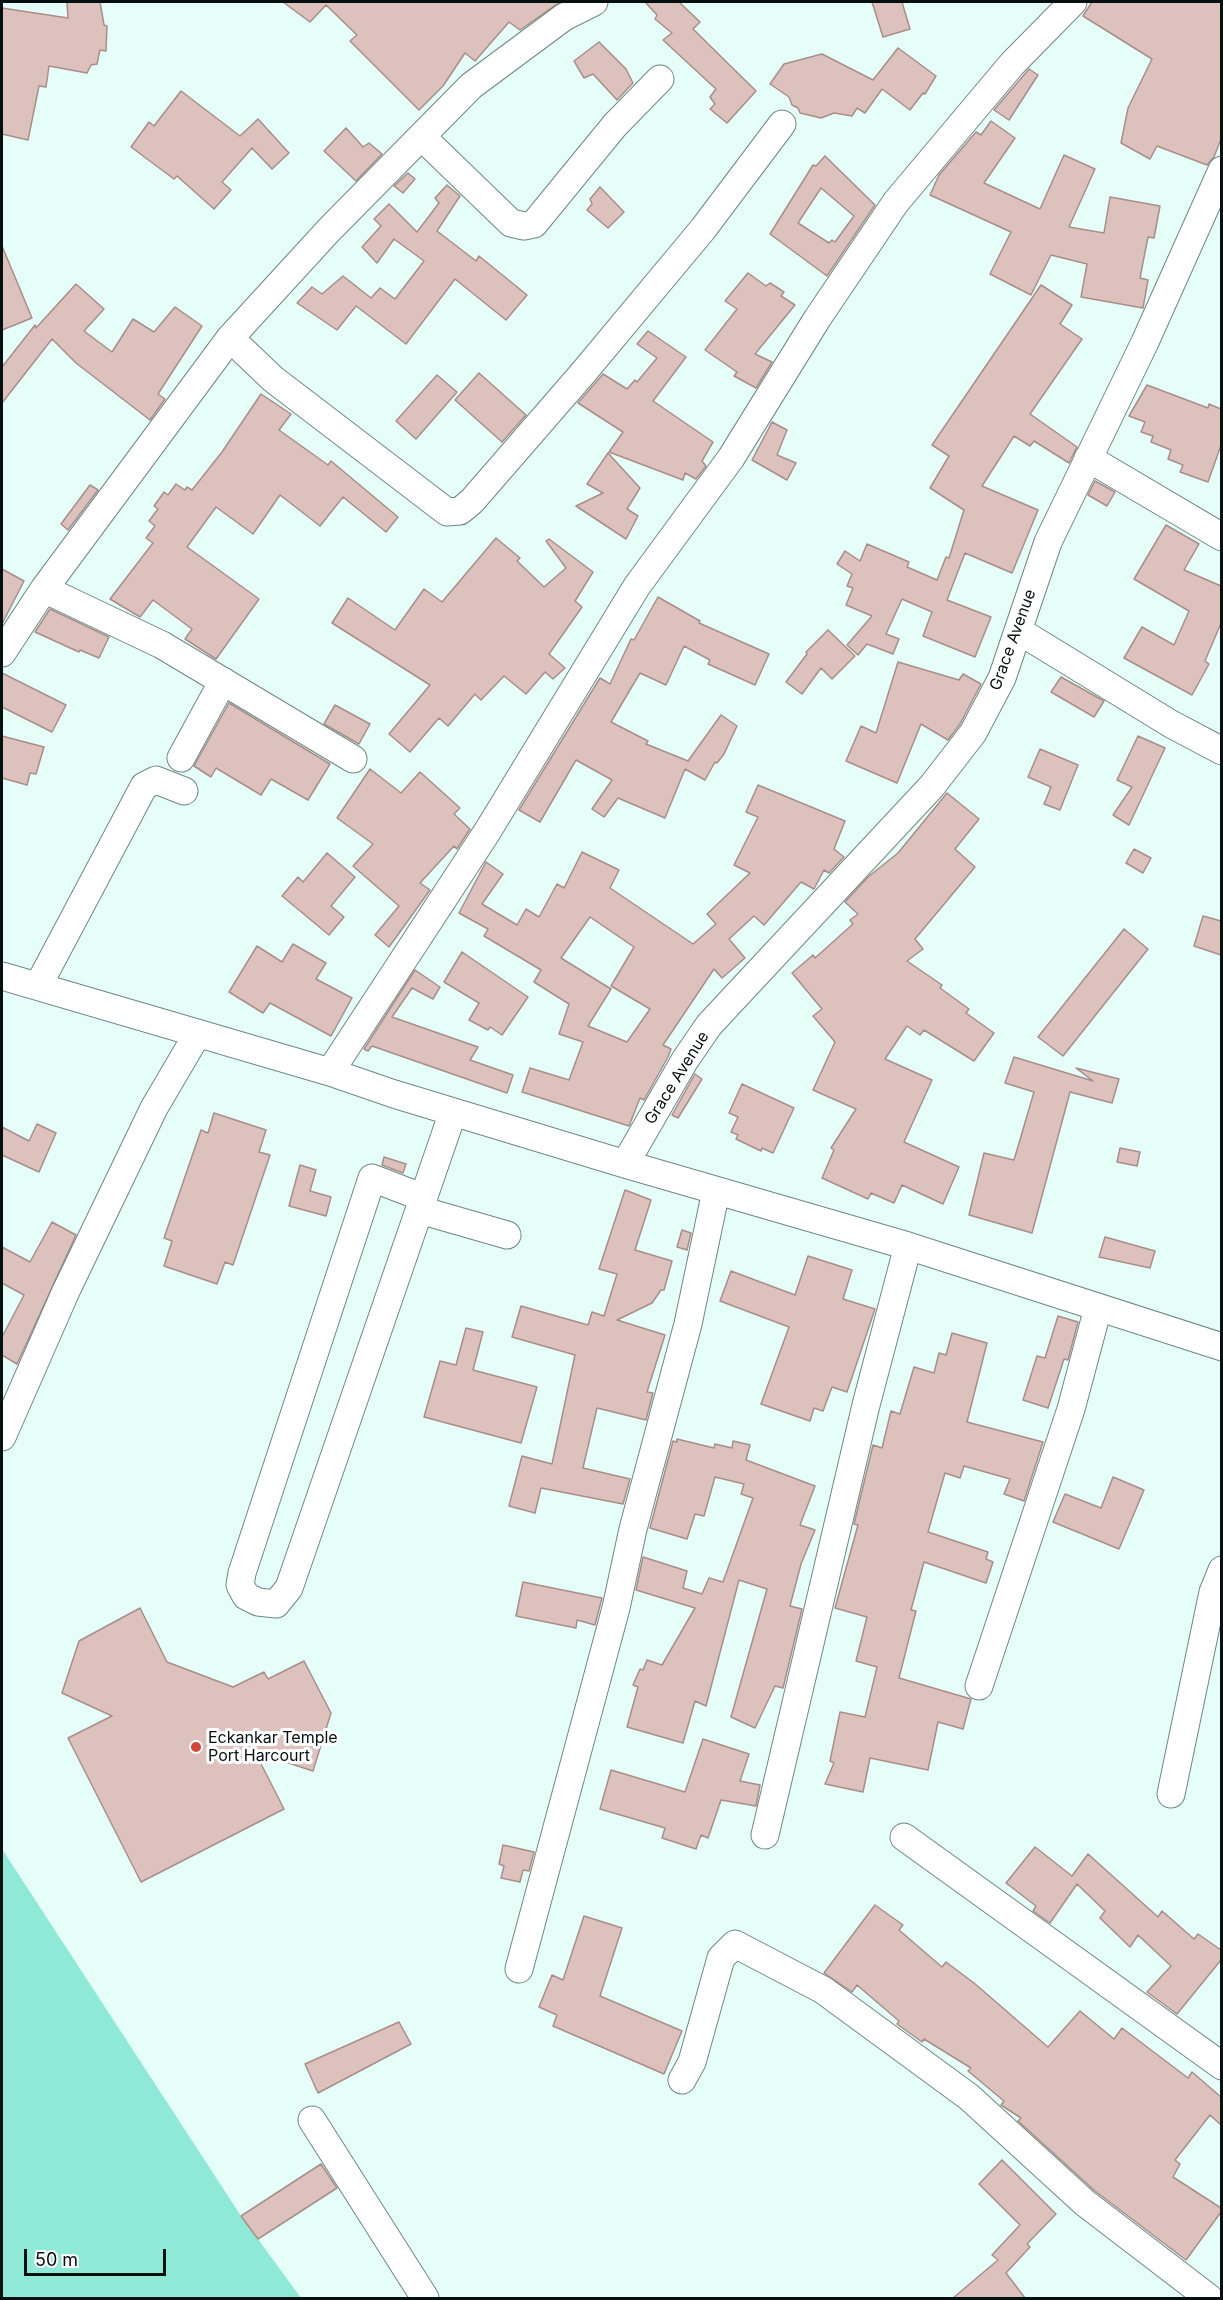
<!DOCTYPE html>
<style>
body{margin:0}
#map{position:relative;width:1223px;height:2300px;overflow:hidden;background:#e6fef8;font-family:Inter,sans-serif}
canvas{display:block}
.frame{position:absolute;inset:0;border:3px solid #06100e;pointer-events:none}
.scale{position:absolute;left:24px;top:2249px;width:142px;height:27px;box-sizing:border-box;border:3px solid #06100e;border-top:0;padding-left:8px;font-size:18px;line-height:21px;white-space:nowrap;color:#06100e;-webkit-text-stroke:4px #fff;paint-order:stroke}
</style>
<div id="map">
<canvas width="1223" height="2300"></canvas>
<div class="frame"></div>
<div class="scale">50 m</div>
</div>
<script>
const ctx = document.querySelector('canvas').getContext('2d');
ctx.lineJoin = 'round';
function fillPath(path, color) {
  ctx.fillStyle = color;
  ctx.fill(path, 'evenodd');
}
function poly(rows) {
  const path = new Path2D();
  for (const r of rows) {
    path.moveTo(r[0], r[1]);
    for (let i = 2; i < r.length; i += 2) path.lineTo(r[i], r[i + 1]);
  }
  return path;
}
function strokePath(path, color, width, dash) {
  ctx.strokeStyle = color;
  ctx.lineWidth = width;
  ctx.lineCap = dash ? 'butt' : 'round';
  ctx.setLineDash(dash || []);
  ctx.stroke(path);
}
function write(font, color, halo, rows, align = 'center') {
  ctx.font = font + ' Inter,sans-serif';
  ctx.lineWidth = 6;
  ctx.setLineDash([]);
  ctx.textBaseline = 'middle';
  ctx.strokeStyle = halo;
  ctx.fillStyle = color;
  for (const [text, x, y, turn = 0] of rows) {
    ctx.save();
    ctx.translate(x, y);
    ctx.rotate((+turn || 0) * Math.PI / 180);
    ctx.textAlign = isNaN(turn) ? turn : align;
    if (halo) ctx.strokeText(text, 0, 0);
    ctx.fillText(text, 0, 0);
    ctx.restore();
  }
}
const green = poly([
 [2,1849,241,2216,301,2298,2,2298]
]);
const building = poly([
 [67,2,100,2,104,25,107,26,106,51,100,50,97,64,91,65,87,73,49,66,46,87,39,86,28,140,2,134,2,8,68,18,67,2],
 [283,2,560,2,520,30,509,22,475,61,465,53,443,86,419,110,350,41,357,35,326,5,310,22,283,2],
 [645,2,679,2,700,22,693,29,756,91,727,123,710,109,715,104,710,97,716,89,663,40,672,33,655,19,657,15,645,2],
 [872,2,902,2,910,29,883,37,872,2],
 [1092,2,1221,2,1221,139,1214,157,1207,165,1157,146,1150,159,1121,143,1128,108,1152,59,1083,16,1092,2],
 [599,42,626,69,633,83,617,100,593,74,584,78,574,61,599,42],
 [898,48,936,76,925,94,923,93,910,110,882,89,865,113,857,108,852,116,834,113,821,118,800,113,798,108,792,105,789,97,770,84,784,64,822,54,873,80,898,48],
 [1029,69,1038,75,1009,120,994,110,1029,69],
 [181,91,240,136,258,119,289,153,272,169,252,148,222,182,231,190,214,209,177,176,174,179,131,147,149,122,154,126,181,91],
 [991,121,1015,138,984,183,1040,209,1064,155,1095,169,1069,227,1104,233,1110,197,1160,206,1154,238,1148,237,1140,278,1148,280,1143,308,1081,297,1087,264,1051,255,1031,295,990,274,1011,232,930,195,939,175,976,132,981,135,991,121],
 [346,128,363,147,369,143,382,154,356,181,324,151,346,128],
 [825,156,875,205,827,276,770,234,813,165,816,166,825,156],
 [821,188,854,216,835,242,832,240,829,243,798,223,821,188],
 [408,173,415,179,403,193,394,186,408,173],
 [447,185,460,196,437,231,476,261,479,256,527,295,506,320,455,279,406,344,356,306,337,330,297,303,312,287,322,294,343,276,371,298,380,288,395,299,424,261,394,239,377,263,362,247,381,226,374,219,389,204,417,232,439,203,435,198,447,185],
 [600,187,624,212,608,228,587,210,592,204,590,199,600,187],
 [2,246,32,318,2,330,2,246],
 [748,273,766,286,770,283,784,292,781,296,795,305,755,354,772,362,756,388,734,376,737,372,705,350,737,309,725,301,748,273],
 [76,284,104,309,84,331,112,352,133,319,154,332,175,307,202,326,158,394,165,399,150,420,76,363,52,339,2,403,2,367,35,325,36,328,76,284],
 [1041,285,1072,305,1060,324,1082,339,1030,414,1077,447,1069,463,1034,441,1030,446,1014,436,982,486,1038,510,1012,573,965,553,947,600,991,617,975,657,923,636,932,612,902,599,886,634,899,639,893,654,867,644,858,655,847,645,872,616,846,605,853,588,847,586,852,574,837,564,845,551,860,561,867,544,909,562,907,567,937,580,946,557,949,558,964,510,930,488,949,456,932,445,1041,285],
 [648,331,686,357,653,401,713,442,702,461,706,466,696,479,685,473,683,480,609,452,623,432,578,403,603,374,627,389,635,380,637,382,657,358,637,344,648,331],
 [479,373,526,415,502,442,455,400,479,373],
 [437,375,457,392,416,439,396,421,437,375],
 [1147,385,1208,408,1209,404,1221,409,1221,445,1208,482,1180,472,1183,465,1168,459,1171,450,1151,442,1153,436,1141,432,1145,422,1129,416,1147,385],
 [261,394,291,414,279,430,328,465,331,461,398,517,386,532,343,497,320,526,280,495,253,534,216,507,187,547,259,599,216,659,185,639,192,629,153,600,140,617,110,599,153,543,146,538,155,526,149,521,158,509,154,506,164,492,168,495,176,484,185,490,187,487,192,490,222,452,261,394],
 [772,422,787,430,777,455,796,463,787,480,752,460,772,422],
 [608,453,640,488,627,509,638,516,626,539,576,506,603,493,587,484,608,453],
 [1095,481,1115,492,1107,506,1088,495,1095,481],
 [90,485,98,490,68,530,61,524,90,485],
 [1166,525,1199,544,1184,570,1221,586,1221,623,1205,661,1209,664,1192,695,1124,658,1142,627,1174,645,1189,611,1134,579,1166,525],
 [496,538,520,558,517,561,544,587,566,568,546,541,549,539,593,572,575,601,582,607,549,654,565,668,553,679,545,672,526,694,504,676,481,700,475,694,448,726,439,718,410,752,389,734,430,685,332,623,348,598,395,630,424,589,442,602,496,538],
 [2,569,24,581,2,624,2,569],
 [658,597,700,621,699,623,769,654,755,685,708,664,710,660,684,646,666,685,640,673,611,722,648,741,646,744,688,761,721,715,737,726,724,754,717,763,715,762,705,780,685,769,665,818,618,798,604,817,592,809,612,780,576,760,540,822,519,810,600,678,610,684,631,639,634,640,658,597],
 [50,609,109,637,99,658,80,650,79,652,35,632,50,609],
 [828,630,855,656,832,679,821,668,802,694,786,682,807,654,806,652,828,630],
 [898,662,959,680,963,674,981,684,960,724,948,740,921,724,897,783,846,761,861,726,876,733,898,662],
 [2,673,66,705,52,732,2,707,2,673],
 [1061,677,1104,701,1094,717,1051,692,1061,677],
 [229,703,330,764,308,800,271,779,261,795,216,768,211,777,194,766,229,703],
 [335,705,370,724,359,744,324,724,335,705],
 [2,736,44,747,36,774,30,773,27,785,2,778,2,736],
 [1138,736,1165,748,1129,825,1113,815,1132,787,1117,780,1138,736],
 [1040,749,1078,765,1060,810,1044,804,1051,787,1028,777,1040,749],
 [370,769,401,793,420,772,460,808,454,814,470,829,457,849,454,846,420,883,430,890,389,947,375,935,399,906,353,866,373,844,337,818,370,769],
 [758,785,845,821,834,849,844,857,829,873,824,870,814,889,801,882,764,925,754,916,729,939,745,958,722,978,714,969,663,1045,671,1049,668,1057,644,1100,640,1098,629,1126,522,1092,530,1068,569,1080,583,1042,559,1034,569,1004,534,982,541,970,484,936,488,929,459,913,486,862,503,874,482,904,517,925,526,909,539,917,557,884,564,888,582,852,619,870,610,888,693,944,716,924,707,914,750,873,734,865,758,817,746,812,758,785],
 [590,917,634,947,611,986,650,1009,627,1042,588,1026,611,989,561,958,590,917],
 [947,793,979,819,955,849,975,867,915,939,923,949,907,961,942,985,940,988,969,1009,966,1013,994,1033,974,1061,924,1030,920,1035,907,1026,885,1059,932,1080,904,1142,959,1167,943,1204,902,1185,894,1203,871,1193,868,1199,822,1178,834,1150,831,1148,856,1109,813,1090,835,1042,813,1016,822,1009,792,973,813,955,815,958,853,924,850,920,858,914,845,902,868,877,898,853,947,793],
 [1134,849,1151,858,1143,873,1126,863,1134,849],
 [327,853,355,877,331,906,344,917,329,935,282,896,298,877,303,882,327,853],
 [1203,916,1221,921,1221,955,1194,946,1203,916],
 [1124,929,1148,949,1063,1056,1038,1037,1124,929],
 [293,944,326,963,316,979,352,998,331,1036,270,1003,263,1013,229,992,257,946,282,962,293,944],
 [462,952,528,997,502,1035,490,1027,488,1030,469,1020,479,1003,444,982,462,952],
 [415,970,440,987,433,999,412,988,392,1017,478,1047,470,1060,513,1075,507,1093,372,1046,368,1051,364,1049,415,970],
 [1014,1057,1093,1081,1076,1068,1119,1079,1112,1103,1070,1092,1032,1233,969,1215,984,1153,1014,1160,1034,1092,1005,1083,1014,1057],
 [695,1074,702,1079,678,1118,672,1115,695,1074],
 [742,1084,794,1108,773,1153,762,1148,761,1151,736,1139,738,1135,731,1132,738,1117,729,1113,742,1084],
 [214,1113,266,1130,259,1152,270,1155,233,1265,225,1262,217,1284,164,1266,172,1241,164,1238,201,1130,208,1133,214,1113],
 [37,1124,56,1133,39,1172,2,1155,2,1127,29,1141,37,1124],
 [1120,1148,1140,1152,1137,1166,1117,1162,1120,1148],
 [384,1157,406,1164,403,1173,382,1165,384,1157],
 [300,1165,316,1170,310,1191,331,1197,326,1216,289,1206,300,1165],
 [625,1190,651,1200,635,1250,672,1261,664,1290,661,1290,652,1303,617,1320,665,1335,647,1392,653,1393,646,1420,597,1408,583,1468,630,1479,623,1504,541,1488,535,1513,509,1506,522,1456,552,1464,575,1355,512,1337,521,1306,588,1325,592,1312,604,1316,617,1274,599,1269,625,1190],
 [52,1222,76,1235,17,1364,2,1355,2,1337,24,1295,2,1283,2,1247,30,1262,52,1222],
 [682,1230,691,1233,687,1250,677,1247,682,1230],
 [1105,1237,1155,1251,1150,1268,1099,1257,1105,1237],
 [808,1256,852,1270,843,1299,875,1309,847,1392,832,1387,823,1411,814,1408,810,1421,761,1404,789,1327,720,1301,731,1271,795,1295,808,1256],
 [1058,1316,1078,1322,1068,1360,1064,1359,1048,1408,1023,1400,1037,1356,1045,1358,1058,1316],
 [466,1328,483,1332,473,1370,537,1387,521,1443,424,1417,440,1361,456,1365,466,1328],
 [952,1333,987,1343,967,1422,1043,1442,1024,1501,1004,1494,1010,1479,964,1466,960,1478,945,1473,936,1504,928,1532,988,1552,986,1559,993,1562,986,1583,924,1562,911,1610,916,1611,899,1678,971,1699,963,1729,938,1722,928,1770,870,1758,863,1792,825,1784,834,1763,830,1761,840,1712,865,1717,877,1667,856,1661,867,1617,835,1608,858,1525,854,1524,873,1445,882,1448,891,1411,900,1414,914,1367,934,1373,939,1353,946,1355,952,1333],
 [677,1439,714,1448,715,1444,732,1448,733,1441,750,1445,746,1460,815,1486,800,1525,815,1530,801,1564,790,1606,802,1609,783,1688,775,1686,755,1728,731,1717,767,1589,739,1580,706,1706,695,1701,683,1743,627,1727,638,1687,633,1685,640,1669,643,1670,647,1660,662,1665,695,1608,636,1590,643,1557,687,1571,683,1588,702,1594,709,1578,723,1582,753,1498,741,1494,744,1484,715,1477,704,1516,695,1514,687,1539,650,1528,673,1441,677,1442,677,1439],
 [1113,1477,1144,1490,1119,1549,1053,1522,1065,1494,1101,1508,1113,1477],
 [523,1582,602,1598,595,1625,577,1620,576,1628,516,1616,523,1582],
 [140,1608,167,1662,233,1687,264,1672,268,1679,304,1661,331,1713,313,1771,255,1752,284,1809,141,1882,68,1738,112,1716,62,1693,79,1641,140,1608],
 [703,1739,749,1754,740,1781,760,1785,756,1806,721,1800,708,1838,701,1835,696,1849,662,1838,665,1828,600,1809,611,1770,685,1792,703,1739],
 [503,1845,534,1852,529,1871,523,1870,520,1882,501,1878,504,1866,499,1864,503,1845],
 [1035,1847,1072,1876,1088,1854,1158,1917,1162,1911,1194,1939,1198,1934,1221,1950,1221,1960,1177,2014,1147,1992,1171,1966,1138,1935,1130,1947,1100,1918,1105,1911,1077,1884,1050,1923,1033,1911,1036,1906,1006,1883,1035,1847],
 [875,1905,903,1925,899,1930,942,1967,946,1962,974,1983,1048,2047,1080,2011,1114,2039,1122,2028,1188,2078,1192,2072,1221,2097,1221,2125,1210,2115,1175,2160,1180,2164,1173,2177,1221,2208,1221,2212,1186,2260,1095,2191,1018,2121,1021,2118,1001,2105,1004,2101,968,2071,971,2068,924,2039,922,2042,897,2024,899,2021,857,1985,852,1992,824,1973,875,1905],
 [584,1916,622,1928,600,1996,682,2031,664,2074,553,2026,557,2015,539,2007,552,1975,563,1980,584,1916],
 [399,2022,411,2044,318,2093,305,2064,399,2022],
 [1002,2160,1056,2214,1027,2244,1030,2247,1006,2273,1025,2298,953,2298,998,2260,992,2255,1020,2225,979,2184,1002,2160],
 [321,2164,337,2188,258,2239,241,2216,321,2164]
]);
const minor = poly([
 [422,137,511,223,524,226,534,224,615,125,660,79],
 [230,338,273,379,447,512,460,511,472,501,583,373,703,229,782,124],
 [1088,458,1222,537],
 [44,589,162,645,353,759],
 [1019,631,1171,724,1222,751],
 [2,653,44,589,230,338,329,230,471,86,564,17,594,2],
 [181,758,223,681],
 [2,976,330,1072,394,1094,625,1164,908,1246,1222,1347],
 [38,986,144,786,156,780,184,791],
 [330,1072,487,832,637,586,731,458,817,319,896,202,1012,64,1073,2],
 [625,1164,685,1060,709,1025,932,786,973,733,1002,678,1048,542,1145,342,1222,170],
 [424,1198,372,1178,242,1573,240,1585,246,1596,258,1602,276,1604,289,1588,453,1112],
 [420,1210,507,1235],
 [2,1437,66,1291,154,1108,198,1033],
 [979,1686,1071,1409,1098,1308],
 [1171,1794,1213,1592,1222,1570],
 [765,1835,866,1405,908,1246],
 [904,1837,1222,2066],
 [519,1969,616,1608,633,1529,688,1324,716,1191],
 [682,2080,692,2062,721,1958,735,1944,823,1990,969,2097,1085,2203,1209,2298],
 [312,2120,425,2298]
]);
const markers = [
 [196,1747,6,"#d34538"]
];
const streetNames = [
 ["Grace Avenue",1013,640,-70],
 ["Grace Avenue",677,1078,-58]
];
const poiNames = [
 ["Eckankar Temple",208,1738],
 ["Port Harcourt",208,1756]
];
fillPath(green, '#8eead6');
fillPath(building, '#ddc1bd');
strokePath(building, '#a88e8a', 1.5);
strokePath(minor, '#6e8882', 29);
strokePath(minor, '#fff', 27);
for (const [x, y, r, color] of markers) {
  const dot = new Path2D();
  dot.arc(x, y, r, 0, 2 * Math.PI);
  ctx.fillStyle = color;
  ctx.fill(dot);
  strokePath(dot, '#fff', 2);
}
write('16px', '#06100e', '#fff', streetNames);
write('16px', '#06100e', '#fff', poiNames, 'left');
</script>
